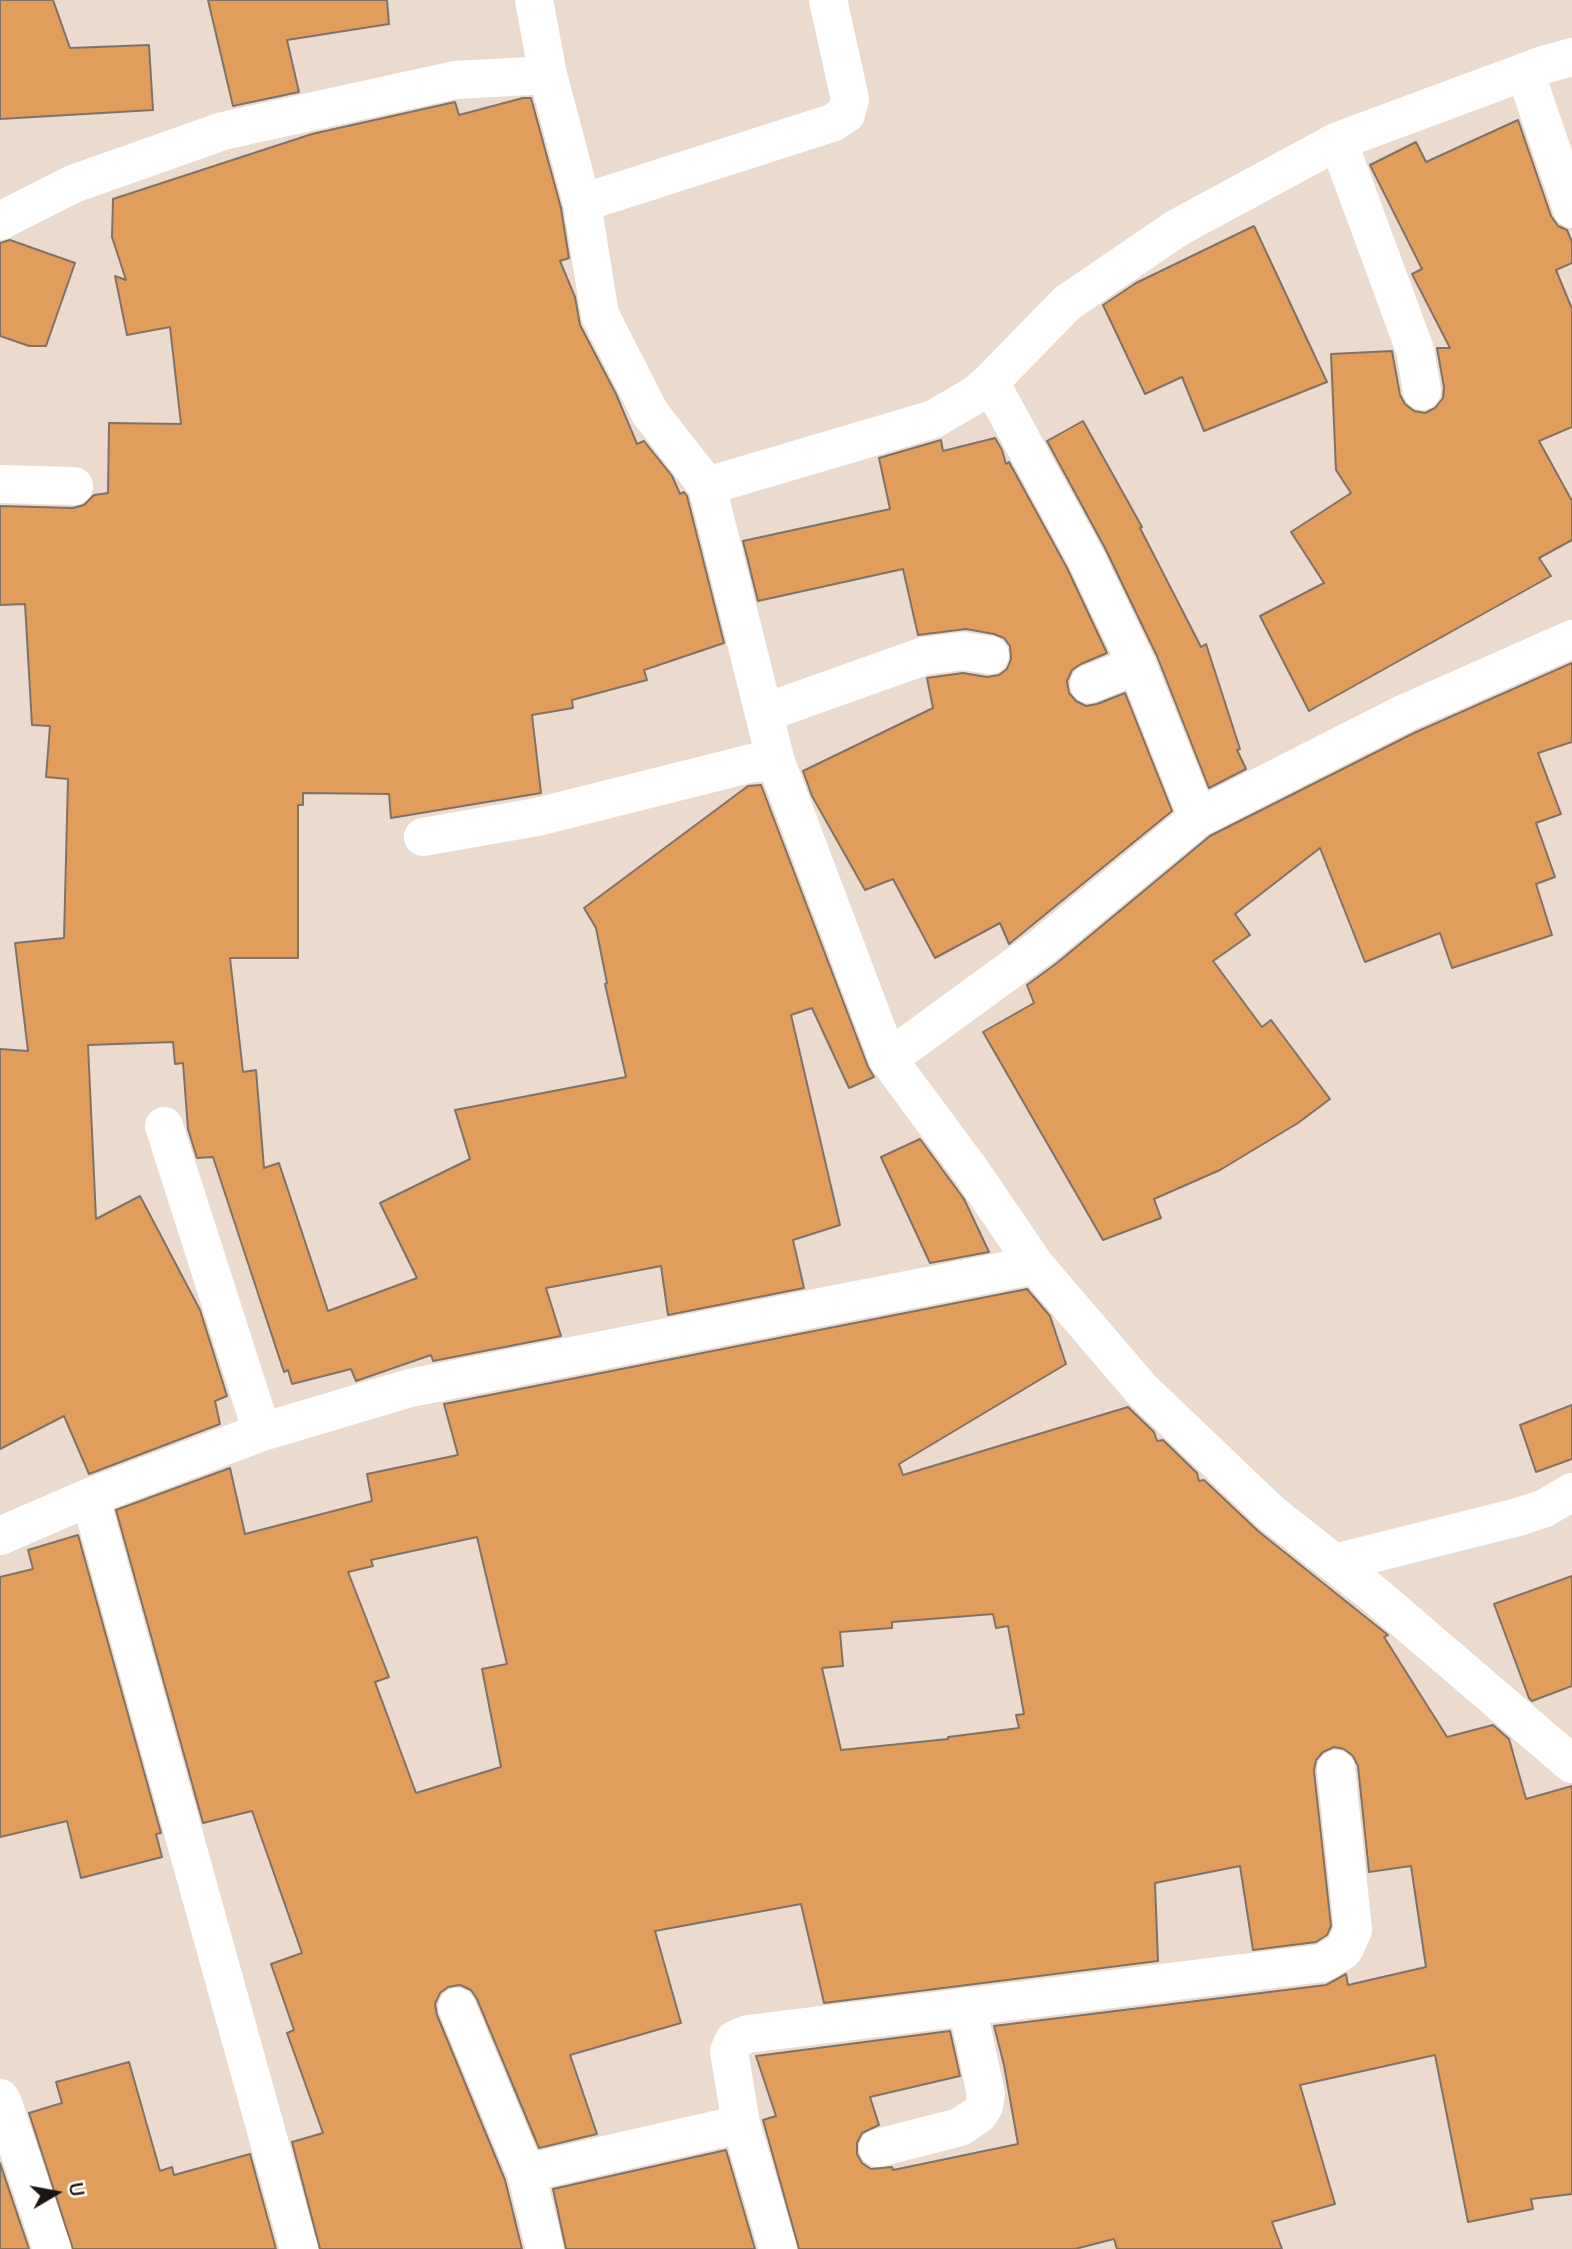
<!DOCTYPE html>
<style>
body{margin:0}
#map{position:relative;width:1572px;height:2249px;overflow:hidden;background:#ebdbce;font-family:Mulish,sans-serif}
canvas{display:block}
.north{position:absolute;left:21px;top:2158px;width:70px;height:70px;-webkit-text-stroke:5px #fff;paint-order:stroke;rotate:80deg;font-size:19px;font-weight:700;line-height:28px;text-align:center;color:#1a1510}
.north::after{content:'';display:block;margin:auto;width:24px;height:32px;background:#1a1510;clip-path:polygon(50% 0,100% 100%,50% 72%,0 100%)}
</style>
<div id="map">
<canvas width="1572" height="2249"></canvas>
<div class="north">U</div>
</div>
<script>
const ctx = document.querySelector('canvas').getContext('2d');
ctx.lineJoin = 'round';
function fillPath(path, color) {
  ctx.fillStyle = color;
  ctx.fill(path, 'evenodd');
}
function poly(rows) {
  const path = new Path2D();
  for (const r of rows) {
    path.moveTo(r[0], r[1]);
    for (let i = 2; i < r.length; i += 2) path.lineTo(r[i], r[i + 1]);
  }
  return path;
}
function strokePath(path, color, width, dash) {
  ctx.strokeStyle = color;
  ctx.lineWidth = width;
  ctx.lineCap = dash ? 'butt' : 'round';
  ctx.setLineDash(dash || []);
  ctx.stroke(path);
}
const building = poly([
 [0,0,53,0,70,48,149,45,153,110,0,119,0,0],
 [208,0,387,0,389,24,287,40,299,92,233,106,208,0],
 [523,98,531,98,561,208,569,258,560,261,575,297,580,325,616,394,637,444,644,441,672,476,680,494,684,492,687,496,724,643,644,670,647,680,572,700,573,708,532,715,541,793,391,818,389,794,303,793,303,805,298,805,298,958,230,958,243,1072,256,1070,264,1168,279,1163,328,1311,417,1278,380,1203,470,1159,455,1110,626,1077,605,984,607,983,596,928,584,908,748,786,761,785,868,1067,874,1077,849,1088,812,1008,791,1015,840,1225,793,1240,804,1288,668,1315,661,1266,546,1288,561,1336,433,1361,431,1355,356,1381,351,1369,292,1384,288,1370,284,1372,213,1157,197,1158,188,1129,183,1063,175,1064,173,1042,88,1045,96,1219,140,1196,200,1310,227,1396,215,1401,220,1424,89,1474,64,1416,0,1449,0,1049,28,1051,15,943,64,938,68,779,46,777,50,726,32,725,25,604,0,605,0,506,73,508,84,505,94,495,108,493,109,423,181,424,170,327,127,335,115,276,126,280,112,237,113,199,312,134,455,102,459,115,523,98],
 [1518,120,1551,216,1558,226,1567,230,1572,242,1572,263,1556,270,1572,309,1572,427,1539,441,1572,501,1572,540,1539,558,1551,576,1309,711,1260,616,1324,583,1291,532,1351,493,1336,470,1331,354,1392,351,1400,395,1405,404,1414,411,1425,413,1435,408,1443,398,1444,387,1437,348,1450,348,1412,274,1422,269,1370,165,1416,142,1426,162,1518,120],
 [1254,226,1327,382,1204,431,1182,377,1145,394,1103,305,1136,283,1254,226],
 [10,240,75,263,46,346,29,346,0,336,0,243,10,240],
 [1083,421,1142,527,1140,528,1201,647,1206,644,1240,749,1237,750,1246,769,1209,788,1157,656,1105,548,1047,441,1083,421],
 [995,438,1002,450,1006,464,1009,462,1067,568,1107,653,1081,664,1072,670,1067,681,1069,693,1076,701,1086,706,1097,704,1125,693,1172,811,1009,944,1000,923,935,958,893,879,865,890,812,796,803,771,933,708,927,678,963,673,987,677,999,675,1007,669,1011,659,1010,646,1004,638,994,634,966,629,918,635,903,569,758,601,743,541,890,509,879,458,941,440,943,451,995,438],
 [1572,663,1572,742,1538,753,1561,814,1536,823,1555,877,1536,884,1552,935,1452,968,1440,933,1365,962,1320,848,1235,914,1250,935,1213,961,1262,1027,1271,1020,1330,1099,1298,1123,1220,1170,1154,1199,1161,1218,1103,1240,983,1032,1034,1003,1027,985,1057,963,1210,836,1414,733,1572,663],
 [920,1139,964,1199,989,1252,930,1263,881,1157,920,1139],
 [1027,1289,1050,1316,1066,1364,899,1464,903,1475,1128,1407,1154,1432,1157,1441,1163,1440,1197,1473,1199,1481,1204,1480,1258,1531,1388,1635,1384,1637,1447,1737,1493,1725,1509,1739,1526,1799,1572,1786,1572,2194,1531,2199,1533,2209,1468,2222,1435,2055,1300,2085,1335,2204,1272,2222,1282,2249,1117,2249,1114,2239,1075,2249,799,2249,763,2120,776,2116,756,2056,950,2031,960,2076,870,2097,879,2125,862,2133,857,2143,857,2154,862,2163,871,2169,892,2167,893,2170,1018,2144,1004,2065,994,2026,1326,1985,1346,1974,1348,1985,1426,1967,1411,1866,1369,1872,1358,1766,1353,1756,1344,1749,1334,1747,1323,1752,1316,1760,1314,1771,1331,1926,1327,1935,1316,1942,1253,1950,1240,1866,1155,1883,1158,1961,824,2003,801,1904,655,1931,681,2023,570,2055,597,2134,539,2148,477,1999,471,1990,460,1985,448,1987,440,1993,435,2004,437,2015,505,2180,522,2249,320,2249,292,2142,323,2133,287,2033,294,2030,271,1964,302,1953,252,1811,203,1823,116,1510,230,1468,245,1534,372,1501,367,1474,458,1455,444,1404,1027,1289],
 [477,1537,507,1664,482,1669,501,1767,416,1793,375,1682,389,1677,348,1572,373,1566,371,1560,477,1537],
 [993,1614,996,1628,1008,1626,1024,1714,1016,1715,1019,1728,948,1737,948,1739,841,1750,822,1668,843,1666,840,1632,892,1628,892,1622,993,1614],
 [1572,1405,1572,1459,1536,1472,1520,1425,1572,1405],
 [78,1535,161,1833,156,1834,162,1857,81,1878,67,1821,0,1837,0,1577,33,1569,28,1550,78,1535],
 [1572,1576,1572,1686,1532,1701,1529,1698,1494,1604,1572,1576],
 [129,2062,160,2171,172,2167,174,2175,250,2154,276,2249,73,2249,29,2113,62,2103,56,2082,129,2062],
 [726,2150,755,2249,566,2249,553,2189,726,2150],
 [0,2163,29,2249,0,2249,0,2163]
]);
const minor = poly([
 [534,0,548,75,582,203,600,315,650,413,707,486,776,762,888,1059,971,1171,1035,1265,1142,1390,1272,1514,1375,1595,1572,1764],
 [1525,72,1572,209],
 [1338,141,1415,350,1422,391],
 [582,203,832,123,846,114,850,99,828,0],
 [0,221,73,184,223,131,455,80,548,75],
 [990,382,1086,558,1137,665,1198,818],
 [0,484,74,486],
 [707,486,934,419,975,395,990,382,1067,303,1177,228,1338,141,1543,65,1572,57],
 [1089,684,1137,665],
 [764,713,924,656,963,651,990,655],
 [423,837,537,817,752,763,776,762],
 [888,1059,1043,946,1198,818,1405,713,1572,639],
 [164,1126,262,1432],
 [90,1497,299,2249],
 [0,1536,90,1497,262,1432,410,1388,1035,1265],
 [1335,1563,1518,1517,1545,1508,1572,1492],
 [457,2007,526,2173,545,2249],
 [0,2098,3,2103,52,2249],
 [878,2148,960,2127,979,2114,984,2106,986,2094,967,2006],
 [526,2173,741,2124],
 [778,2249,741,2124,729,2051,734,2040,748,2034,1323,1963,1344,1950,1353,1930,1336,1769]
]);
fillPath(building, '#e19d5c');
strokePath(building, '#807266', 2);
strokePath(minor, '#fff', 38);
</script>
